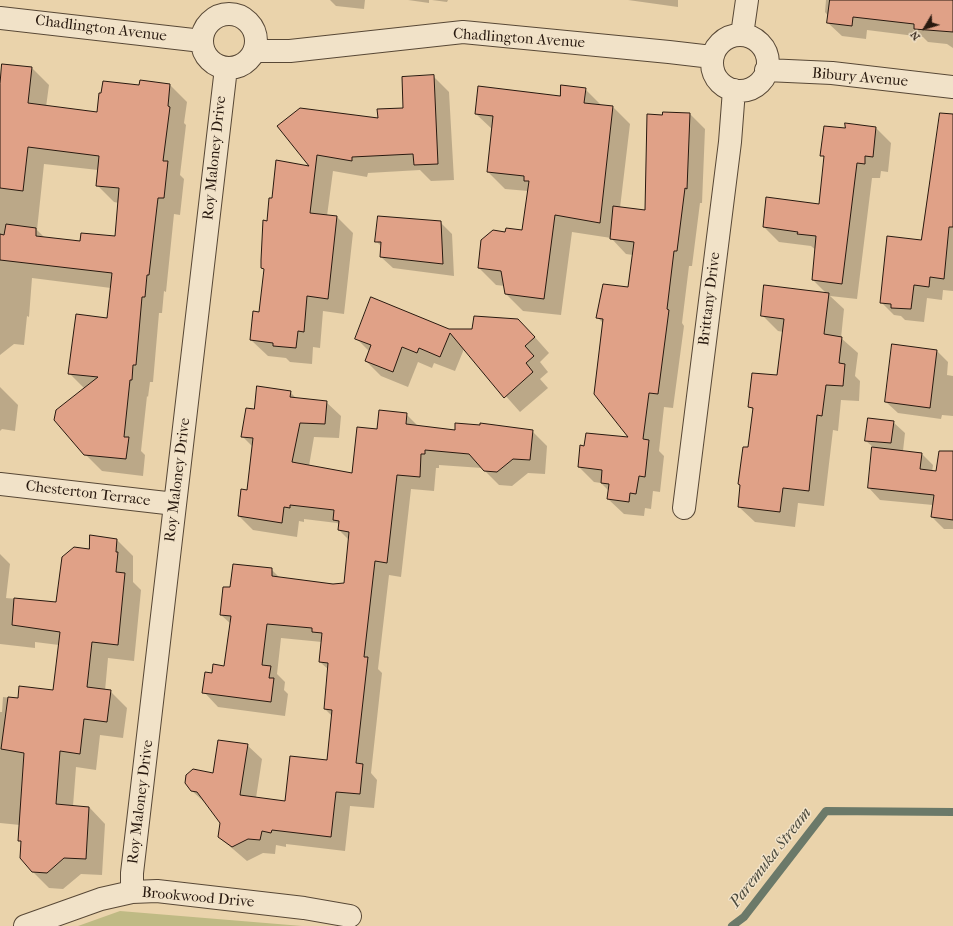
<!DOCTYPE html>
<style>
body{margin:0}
#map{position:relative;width:953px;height:926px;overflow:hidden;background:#ead3ab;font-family:"IM FELL French Canon",serif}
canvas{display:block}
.north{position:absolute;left:905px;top:8px;width:40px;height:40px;-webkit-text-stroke:3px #f1e2c8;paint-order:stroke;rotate:232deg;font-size:11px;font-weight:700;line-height:16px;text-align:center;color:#28190f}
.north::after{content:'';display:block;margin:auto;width:14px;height:18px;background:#28190f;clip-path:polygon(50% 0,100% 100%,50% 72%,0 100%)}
</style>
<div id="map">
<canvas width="953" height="926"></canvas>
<div class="north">N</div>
</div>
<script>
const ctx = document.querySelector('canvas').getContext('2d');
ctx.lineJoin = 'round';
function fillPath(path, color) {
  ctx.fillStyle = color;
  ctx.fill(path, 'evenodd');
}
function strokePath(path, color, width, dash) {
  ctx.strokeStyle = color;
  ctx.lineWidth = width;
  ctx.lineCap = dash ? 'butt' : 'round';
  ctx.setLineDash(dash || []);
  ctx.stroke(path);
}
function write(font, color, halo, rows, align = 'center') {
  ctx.font = font + ' "IM FELL French Canon",serif';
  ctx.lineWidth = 3;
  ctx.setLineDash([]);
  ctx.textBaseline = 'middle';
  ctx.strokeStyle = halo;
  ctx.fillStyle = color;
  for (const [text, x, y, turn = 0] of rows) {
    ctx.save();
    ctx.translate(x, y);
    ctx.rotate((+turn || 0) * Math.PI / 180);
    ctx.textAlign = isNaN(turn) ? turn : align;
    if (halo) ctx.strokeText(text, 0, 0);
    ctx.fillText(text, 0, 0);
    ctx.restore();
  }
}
fillPath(new Path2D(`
 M 120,911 L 302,926 L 78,926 Z`), '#bfba84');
fillPath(new Path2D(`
 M 330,0 L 365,0 L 364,9 L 336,6 Z
 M 408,0 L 429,0 L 429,3 Z
 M 432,0 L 448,0 L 447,2 Z
 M 628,0 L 678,0 L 678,7 Z
 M 826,0 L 953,0 L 953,48 L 947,44 L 928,42 L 923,37 L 867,30 L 866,39 L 842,36 L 828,23 L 829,17 L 825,12 Z
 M 32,68 L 49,85 L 46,107 L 98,113 L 140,86 L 170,85 L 187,102 L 184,123 L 186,125 L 180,175 L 184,179 L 180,215 L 174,214 L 166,292 L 164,291 L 162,313 L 159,313 L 153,382 L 150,382 L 148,397 L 147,396 L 141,451 L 145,455 L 143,476 L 102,471 L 85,454 L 85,389 L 70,374 L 108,320 L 111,288 L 32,278 L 29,317 L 27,316 L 24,345 L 14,344 L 0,355 L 0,92 ZM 44,164 L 98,170 L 97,185 L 114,202 L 119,203 L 116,237 L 81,242 L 45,238 L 37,230 Z
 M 433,76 L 449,92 L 454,180 L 431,181 L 420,170 L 368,173 L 367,177 L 333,171 L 327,216 L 337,217 L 353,233 L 344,314 L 323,311 L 320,348 L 313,347 L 312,364 L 290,362 L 286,358 L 268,356 L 251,340 L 260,313 L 265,270 L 262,268 L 267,222 L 273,200 L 311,168 L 279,126 L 379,120 L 404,109 Z
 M 585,89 L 602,106 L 613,107 L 630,124 L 620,208 L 646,211 L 663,116 L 690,114 L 705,129 L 702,203 L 700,203 L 692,266 L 689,266 L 682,323 L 684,326 L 673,408 L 664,407 L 659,451 L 664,456 L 660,492 L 653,491 L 651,509 L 645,508 L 644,516 L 624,514 L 608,499 L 609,491 L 601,483 L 594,482 L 579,467 L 630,439 L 604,324 L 597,317 L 600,298 L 629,288 L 633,255 L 626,254 L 611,238 L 572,232 L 561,315 L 523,311 L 506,294 L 505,286 L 496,285 L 479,268 L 506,233 L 523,231 L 528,191 L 505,189 L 488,172 L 493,130 L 476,114 L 561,97 Z
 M 876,128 L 891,143 L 888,172 L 881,171 L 880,178 L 872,178 L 857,299 L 830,296 L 844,309 L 841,338 L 858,353 L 855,376 L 860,381 L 859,401 L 841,400 L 838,431 L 833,430 L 824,506 L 798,503 L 795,527 L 755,522 L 739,507 L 741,486 L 739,484 L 749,448 L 754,411 L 750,407 L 778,377 L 783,332 L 778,331 L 762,315 L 826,293 L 813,280 L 816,250 L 811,246 L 779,242 L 764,227 L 819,205 L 825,158 L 822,155 L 846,130 Z
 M 953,133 L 953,291 L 943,290 L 942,300 L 927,298 L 924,322 L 905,320 L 901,316 L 894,315 L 881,302 L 921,241 Z
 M 440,222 L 452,234 L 454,276 L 393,268 L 381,257 L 382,247 L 376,241 Z
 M 449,330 L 533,335 L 549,353 L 540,362 L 548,372 L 540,379 L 548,388 L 520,412 L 464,349 L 455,371 L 434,363 L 432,368 L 418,362 L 408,387 L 381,376 L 366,361 L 370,352 L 356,338 Z
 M 937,351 L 948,362 L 947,375 L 953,376 L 953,416 L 942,415 L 941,419 L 898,413 L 886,402 Z
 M 0,387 L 18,405 L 15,431 L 2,429 L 0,431 Z
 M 290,392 L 297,399 L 326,402 L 341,416 L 339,438 L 314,437 L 309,466 L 353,474 L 378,430 L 406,414 L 418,426 L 456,431 L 532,431 L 547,446 L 545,474 L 528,473 L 512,486 L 499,485 L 482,468 L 439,465 L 439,468 L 436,468 L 434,491 L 411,489 L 401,577 L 389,575 L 378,669 L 382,673 L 371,773 L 377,780 L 374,808 L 350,806 L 345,851 L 286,844 L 286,847 L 276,845 L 275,854 L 263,853 L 247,861 L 219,837 L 221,822 L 209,806 L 192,791 L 247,745 L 262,759 L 256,798 L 286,803 L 328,761 L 332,716 L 325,709 L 329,670 L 320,662 L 322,642 L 281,638 L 277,674 L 285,682 L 284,690 L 288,694 L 285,716 L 218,707 L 204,692 L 213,674 L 225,667 L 231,624 L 221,615 L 231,589 L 271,569 L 280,578 L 333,585 L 344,584 L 349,540 L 339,530 L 340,525 L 337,523 L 304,519 L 304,522 L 299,521 L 297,537 L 253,530 L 239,516 L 247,491 L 253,447 L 242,436 L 254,410 Z
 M 893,422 L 905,433 L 903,451 L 921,453 L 933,465 L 932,472 L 953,474 L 953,529 L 944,529 L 932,517 L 933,505 L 880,500 L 869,488 L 873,447 L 866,441 Z
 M 117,540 L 133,556 L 133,582 L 141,590 L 134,661 L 108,658 L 105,691 L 110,691 L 127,708 L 123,738 L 100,735 L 96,770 L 76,767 L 73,806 L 89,807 L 105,824 L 102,875 L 81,874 L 63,889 L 49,888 L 32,871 L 22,843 L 19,840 L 20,825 L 0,823 L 0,712 L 2,712 L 3,697 L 19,699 L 54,691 L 59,645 L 35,642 L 35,648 L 0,644 L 0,554 L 10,564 L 6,598 L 57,603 L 90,550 Z`), '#0003');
strokePath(new Path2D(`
 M 732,926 L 744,917 L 826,811 L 953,812`), '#6b7969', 8);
const building = new Path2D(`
 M 830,0 L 953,0 L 953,32 L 914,29 L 914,24 L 853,17 L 852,26 L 827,23 Z
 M 2,64 L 32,67 L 28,103 L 97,112 L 99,93 L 101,93 L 103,81 L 139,85 L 140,80 L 170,84 L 168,106 L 170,107 L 163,161 L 168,161 L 164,198 L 158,198 L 149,275 L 147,275 L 145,297 L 142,297 L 136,365 L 133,365 L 132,380 L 130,380 L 124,437 L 129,437 L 126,459 L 84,455 L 54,420 L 56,410 L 98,377 L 68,374 L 76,314 L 107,318 L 112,273 L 0,260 L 0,234 L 4,235 L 6,224 L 36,228 L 36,236 L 80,241 L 81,233 L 115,236 L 119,188 L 96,186 L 99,156 L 28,147 L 23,191 L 0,188 L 0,84 Z
 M 434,75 L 438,164 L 414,165 L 413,154 L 352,157 L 352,161 L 317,155 L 310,213 L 337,216 L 328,299 L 307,296 L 304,332 L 298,331 L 296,348 L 273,346 L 273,343 L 250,340 L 253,311 L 259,312 L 264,269 L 261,268 L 261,260 L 263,220 L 267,221 L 269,198 L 272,198 L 276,160 L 309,166 L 277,126 L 300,108 L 378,118 L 377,109 L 403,108 L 402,77 Z
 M 561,85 L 586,88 L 584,103 L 613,106 L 600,223 L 555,215 L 544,299 L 505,294 L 501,271 L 478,268 L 481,240 L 493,230 L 505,232 L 506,228 L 522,230 L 529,181 L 524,181 L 524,176 L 487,172 L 493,116 L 475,114 L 478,86 L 560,96 Z
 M 663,112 L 690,113 L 687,189 L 685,188 L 677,251 L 674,251 L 667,309 L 669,310 L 658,394 L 649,393 L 643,439 L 649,440 L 645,477 L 639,476 L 636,494 L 630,493 L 629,502 L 607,499 L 609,484 L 601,483 L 602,470 L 578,467 L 580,445 L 584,446 L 586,433 L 628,437 L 594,394 L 603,319 L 596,318 L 603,284 L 628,287 L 634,242 L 610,239 L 613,206 L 645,210 L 647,114 L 662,115 Z
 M 940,113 L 953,114 L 953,227 L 949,227 L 944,279 L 930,277 L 929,287 L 914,285 L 911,309 L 891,308 L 891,304 L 880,303 L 887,236 L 921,240 Z
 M 845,123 L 876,127 L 873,157 L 865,156 L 865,164 L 857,163 L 842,284 L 812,280 L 816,236 L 797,234 L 798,232 L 763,227 L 766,197 L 819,204 L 824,156 L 820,156 L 824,126 L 845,128 Z
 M 378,216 L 441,221 L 443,264 L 380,257 L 381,242 L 375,242 Z
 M 764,285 L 829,293 L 824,334 L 842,337 L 839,363 L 845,364 L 843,386 L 826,385 L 822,416 L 817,415 L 809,491 L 783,488 L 780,512 L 738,507 L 740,485 L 738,484 L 743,447 L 748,447 L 753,408 L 748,407 L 752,373 L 777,375 L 784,319 L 761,316 Z
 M 371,297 L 449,329 L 472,329 L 474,316 L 518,319 L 535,337 L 525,346 L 534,356 L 526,363 L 533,372 L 504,398 L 450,333 L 440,357 L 419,348 L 417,353 L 402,347 L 393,372 L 365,361 L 371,345 L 355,339 Z
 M 892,344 L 937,350 L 930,408 L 885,402 Z
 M 257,386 L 291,391 L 290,397 L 327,401 L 325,424 L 300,423 L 292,462 L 352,473 L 357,427 L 377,429 L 379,410 L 407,413 L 406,424 L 455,430 L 455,423 L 480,425 L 480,423 L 533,430 L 530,460 L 513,459 L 497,472 L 484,471 L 469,454 L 425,450 L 425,454 L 421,454 L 420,477 L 397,475 L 387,563 L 375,561 L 364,657 L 368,657 L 356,763 L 363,764 L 360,794 L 336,792 L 331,837 L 272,830 L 271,833 L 262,831 L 260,840 L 248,839 L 232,847 L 218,837 L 220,823 L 197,792 L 191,791 L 185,783 L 186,775 L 193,769 L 213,773 L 218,740 L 248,744 L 240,795 L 285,801 L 290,756 L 327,760 L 332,710 L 324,709 L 328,663 L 319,662 L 322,633 L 312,632 L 312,628 L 267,624 L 262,665 L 271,666 L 269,678 L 274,678 L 271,702 L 202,693 L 205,672 L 212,673 L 213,664 L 224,666 L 231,616 L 220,615 L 223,587 L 230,587 L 233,564 L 272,568 L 272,576 L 333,584 L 344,583 L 349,532 L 338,530 L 339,521 L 333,520 L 334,510 L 290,505 L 290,508 L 284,507 L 282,523 L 238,516 L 241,489 L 247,490 L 253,438 L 241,437 L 246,408 L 254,409 Z
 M 868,418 L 894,421 L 891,443 L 865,441 Z
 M 872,447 L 922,453 L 920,469 L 936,471 L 939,451 L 953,451 L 953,520 L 931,517 L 934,495 L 868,488 Z
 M 90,535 L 117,539 L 116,552 L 118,552 L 116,572 L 125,573 L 118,645 L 92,642 L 87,687 L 111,690 L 107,722 L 84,719 L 80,754 L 60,751 L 56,804 L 89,807 L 86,859 L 64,858 L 47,873 L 32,872 L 20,858 L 21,841 L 18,841 L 24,753 L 1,749 L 8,697 L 18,698 L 19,686 L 53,690 L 60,632 L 12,625 L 14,598 L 56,602 L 62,557 L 74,547 L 89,549 Z`);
fillPath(building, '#e0a187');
strokePath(building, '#28190f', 1);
const minor = new Path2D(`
 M202 41a27 27 0 1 1 54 0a27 27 0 1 1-54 0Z
 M 0,18 L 202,41
 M 742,35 L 747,0
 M712 63a28 28 0 1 1 56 0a28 28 0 1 1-56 0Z
 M 255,51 L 290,51 L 463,32 L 669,52 L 712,57
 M 766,70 L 832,73 L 953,87
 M 0,484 L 175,504
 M 684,508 L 730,142 L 734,90
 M 132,892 L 132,873 L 226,68
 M 25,926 L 101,899 L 132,892 L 157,891 L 304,908 L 350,916`);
strokePath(minor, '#584836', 24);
strokePath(minor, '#f1e2c8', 22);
write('15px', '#28190f', '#f1e2c8', [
 ["Chadlington Avenue",101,29,7],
 ["Chadlington Avenue",519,39,4],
 ["Bibury Avenue",860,78,5],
 ["Roy Maloney Drive",215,158,-84],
 ["Brittany Drive",710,299,-83],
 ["Roy Maloney Drive",178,480,-83],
 ["Chesterton Terrace",88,494,7],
 ["Roy Maloney Drive",141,802,-83],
 ["Brookwood Drive",198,898,5]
]);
write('italic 16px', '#4a493c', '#f1e2c8', [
 ["Paremuka Stream",771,858,-52]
]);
</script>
